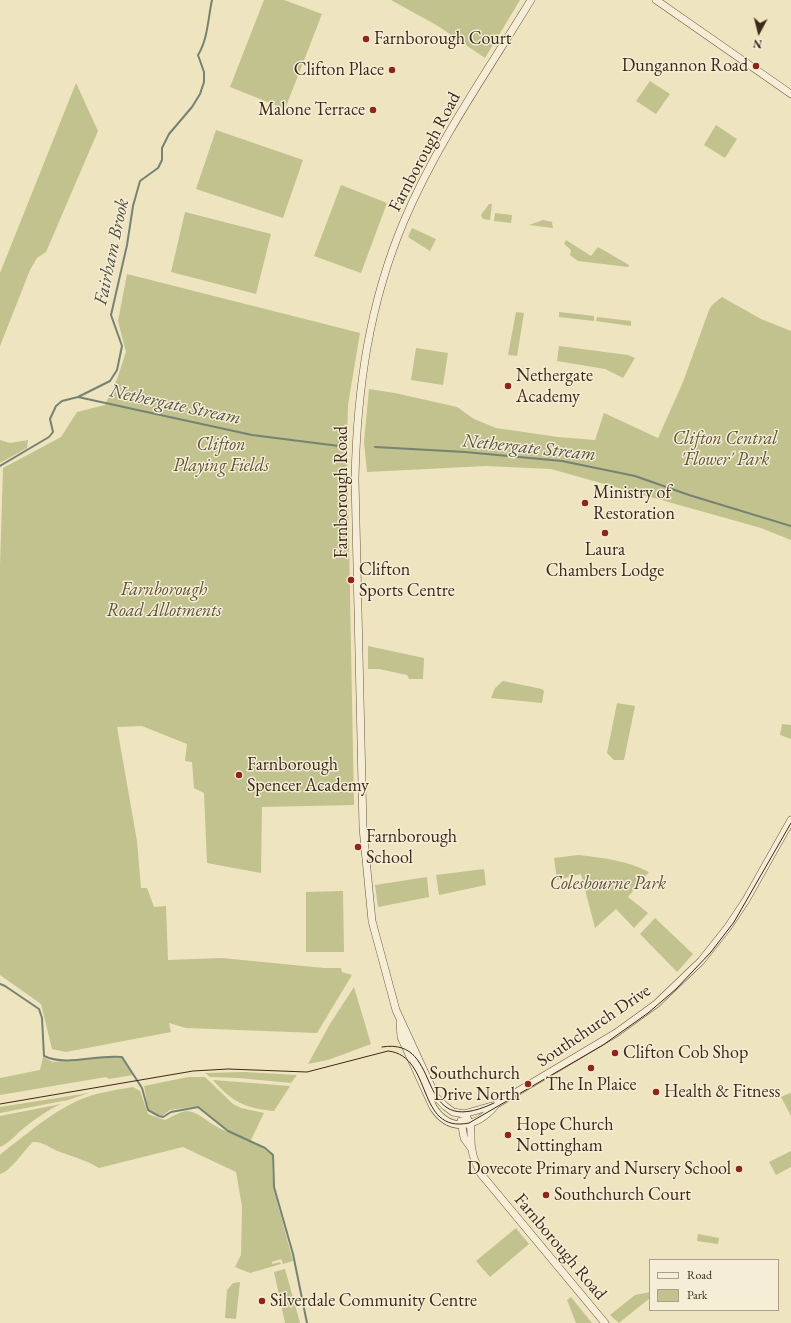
<!DOCTYPE html>
<style>
body{margin:0}
#map{position:relative;width:791px;height:1323px;overflow:hidden;background:#efe4c0;font-family:"EB Garamond",serif}
canvas{display:block}
.legend{position:absolute;left:649px;top:1259px;width:130px;height:52px;box-sizing:border-box;background:#f5edd6;border:1px solid #ab9f8a;margin:0;padding:5px 7px;list-style:none;font-size:12px;color:#3c2918}
.legend li{display:flex;align-items:center;gap:8px;height:20px}
.legend b{width:20px;border:1px solid #ab9f8a}
.north{position:absolute;left:739px;top:12px;width:40px;height:40px;-webkit-text-stroke:3px #f5edd6;paint-order:stroke;rotate:187deg;font-size:11px;font-weight:700;line-height:16px;text-align:center;color:#3c2918}
.north::after{content:'';display:block;margin:auto;width:14px;height:18px;background:#3c2918;clip-path:polygon(50% 0,100% 100%,50% 72%,0 100%)}
</style>
<div id="map">
<canvas width="791" height="1323"></canvas>
<ul class="legend">
<li><b style="height:5px;background:#f5edd6"></b>Road</li>
<li><b style="height:11px;background:#c1c28d"></b>Park</li>
</ul>
<div class="north">N</div>
</div>
<script>
const ctx = document.querySelector('canvas').getContext('2d');
ctx.lineJoin = 'round';
function fillPath(path, color) {
  ctx.fillStyle = color;
  ctx.fill(path, 'evenodd');
}
function strokePath(path, color, width, dash) {
  ctx.strokeStyle = color;
  ctx.lineWidth = width;
  ctx.lineCap = dash ? 'butt' : 'round';
  ctx.setLineDash(dash || []);
  ctx.stroke(path);
}
function write(font, color, halo, rows, align = 'center') {
  ctx.font = font + ' "EB Garamond",serif';
  ctx.lineWidth = 3;
  ctx.setLineDash([]);
  ctx.textBaseline = 'middle';
  ctx.strokeStyle = halo;
  ctx.fillStyle = color;
  for (const [text, x, y, turn = 0] of rows) {
    ctx.save();
    ctx.translate(x, y);
    ctx.rotate((+turn || 0) * Math.PI / 180);
    ctx.textAlign = isNaN(turn) ? turn : align;
    if (halo) ctx.strokeText(text, 0, 0);
    ctx.fillText(text, 0, 0);
    ctx.restore();
  }
}
fillPath(new Path2D(`
 M 264,0 L 284,0 L 322,14 L 285,109 L 230,87 Z
 M 391,0 L 520,0 L 485,58 L 438,26 Z
 M 650,81 L 670,94 L 656,114 L 636,101 Z
 M 76,83 L 98,131 L 46,252 L 37,258 L 30,270 L 0,346 L 0,273 Z
 M 716,125 L 737,139 L 725,158 L 704,145 Z
 M 216,130 L 303,160 L 283,218 L 196,189 Z
 M 341,185 L 387,203 L 361,273 L 314,256 Z
 M 489,204 L 492,204 L 490,220 L 483,219 L 481,215 Z
 M 185,212 L 271,234 L 256,294 L 171,272 Z
 M 495,213 L 512,215 L 511,223 L 494,221 Z
 M 543,220 L 552,222 L 553,228 L 529,225 Z
 M 412,228 L 436,239 L 430,251 L 408,237 Z
 M 566,240 L 591,256 L 598,247 L 629,265 L 628,267 L 578,261 L 570,255 L 571,250 L 564,244 Z
 M 127,274 L 360,333 L 348,405 L 347,437 L 354,805 L 262,807 L 261,873 L 207,863 L 204,793 L 194,788 L 192,762 L 185,761 L 187,744 L 142,726 L 117,727 L 137,841 L 141,888 L 147,888 L 154,907 L 166,906 L 168,960 L 222,958 L 324,968 L 341,968 L 342,972 L 352,975 L 317,1033 L 186,1028 L 169,1023 L 171,1032 L 66,1052 L 52,1049 L 41,1004 L 0,975 L 0,566 L 3,468 L 61,437 L 77,412 L 105,405 L 117,379 L 126,352 L 118,321 Z
 M 722,297 L 761,319 L 791,331 L 791,540 L 761,528 L 551,469 L 486,466 L 367,472 L 364,442 L 369,389 L 395,393 L 457,407 L 474,419 L 496,428 L 558,437 L 595,440 L 604,413 L 658,438 L 683,382 L 709,310 L 712,305 Z
 M 516,312 L 524,313 L 517,356 L 508,355 Z
 M 559,312 L 594,316 L 594,321 L 559,317 Z
 M 597,317 L 631,321 L 631,326 L 596,321 Z
 M 559,346 L 628,355 L 635,358 L 623,378 L 605,369 L 557,361 Z
 M 416,348 L 448,353 L 443,385 L 411,380 Z
 M 0,440 L 10,443 L 28,440 L 27,448 L 0,463 Z
 M 368,646 L 424,658 L 423,679 L 409,679 L 407,675 L 379,669 L 368,669 Z
 M 503,681 L 542,689 L 544,691 L 542,703 L 491,698 L 495,688 Z
 M 617,703 L 635,706 L 624,760 L 614,760 L 607,753 Z
 M 782,724 L 791,725 L 791,739 L 780,735 Z
 M 578,855 C 603,858 626,860 649,872 L 628,897 L 648,913 L 634,928 L 616,909 L 595,928 L 581,874 L 557,880 L 554,858 Z
 M 484,869 L 486,885 L 439,895 L 436,875 Z
 M 427,877 L 429,897 L 378,907 L 375,885 Z
 M 343,891 L 344,952 L 306,952 L 306,892 Z
 M 655,918 L 693,954 L 677,972 L 640,934 Z
 M 354,987 L 371,1044 L 328,1060 L 308,1064 L 330,1024 Z
 M 43,1057 L 53,1062 L 112,1057 L 122,1058 L 133,1075 L 109,1079 L 106,1077 L 0,1095 L 0,1078 L 40,1070 Z
 M 244,1072 L 297,1075 L 291,1083 L 239,1078 L 210,1077 L 205,1073 Z
 M 188,1077 L 205,1077 L 233,1104 L 241,1108 L 264,1113 L 250,1142 L 229,1131 L 198,1106 L 170,1110 L 162,1116 L 148,1109 L 144,1086 Z
 M 213,1080 L 290,1086 L 274,1111 C 245,1108 232,1102 213,1080 Z
 M 133,1087 L 140,1091 L 148,1114 L 165,1120 C 172,1117 180,1111 188,1111 C 196,1112 205,1119 212,1124 C 230,1135 256,1141 272,1155 L 273,1187 L 293,1261 L 283,1264 L 281,1259 L 272,1262 L 272,1264 L 280,1262 L 281,1264 L 250,1273 L 235,1267 L 241,1255 L 242,1206 L 236,1172 L 183,1147 L 99,1168 C 86,1160 74,1157 60,1152 C 51,1149 43,1141 33,1142 C 25,1149 10,1172 0,1174 L 0,1155 L 2,1153 C 27,1134 49,1114 77,1101 C 94,1093 115,1090 133,1087 Z
 M 89,1093 L 68,1100 L 0,1113 L 0,1107 Z
 M 790,1093 L 791,1094 L 791,1116 L 781,1097 Z
 M 61,1104 C 48,1110 36,1118 25,1127 C 17,1133 10,1143 0,1147 L 0,1116 Z
 M 791,1151 L 791,1167 L 776,1175 L 769,1162 Z
 M 516,1228 L 529,1244 L 490,1277 L 476,1261 Z
 M 698,1234 L 719,1238 L 718,1244 L 697,1241 Z
 M 285,1269 L 300,1323 L 285,1323 L 274,1272 Z
 M 240,1282 L 236,1319 L 225,1318 L 227,1290 L 233,1283 Z
 M 650,1292 L 650,1298 L 619,1323 L 610,1315 L 635,1295 Z
 M 571,1297 L 592,1323 L 576,1323 L 567,1300 Z`), '#c1c28d');
strokePath(new Path2D(`
 M 78,397 L 252,435 L 339,446
 M 375,447 L 465,452 L 562,461 L 635,476 L 689,495 L 791,526
 M 0,466 L 49,437 L 53,432 L 50,419 L 56,406 L 62,401 L 78,397 L 110,381 L 117,370 L 122,346 L 111,315 L 127,245 L 133,206 L 140,181 L 158,168 L 162,160 L 162,148 L 169,134 L 192,107 L 200,94 L 204,82 L 204,72 L 198,55 C 208,39 208,18 212,0
 M 0,984 L 5,986 L 39,1009 L 42,1018 L 44,1056 C 68,1067 96,1054 122,1057 L 142,1088 L 148,1110 L 159,1116 L 163,1117 L 171,1112 L 198,1107 L 228,1131 L 265,1148 L 273,1155 L 274,1187 L 293,1254 L 307,1323`), '#748373', 2);
const minor = new Path2D(`
 M 531,0 C 487,72 437,143 404,221 C 369,304 357,389 355,479 L 363,828 L 372,921 L 396,1010 L 436,1097 L 445,1106 L 453,1112 L 464,1114 L 495,1105 L 616,1033 L 656,1004 L 701,961 L 728,927 L 746,900 L 791,820
 M 656,0 L 791,94
 M 400,1022 L 401,1037 L 433,1107 C 450,1134 477,1127 495,1106
 M 464,1114 C 475,1126 469,1137 472,1150 C 473,1158 477,1166 481,1174 L 605,1323
 M 461,1121 L 464,1138 L 471,1148`);
strokePath(minor, '#695842', 8);
strokePath(minor, '#f5edd6', 7);
strokePath(new Path2D(`
 M 382,1047 C 447,1036 410,1143 494,1103
 M 0,1104 L 193,1071 L 228,1069 L 307,1072 L 388,1051 C 434,1056 415,1134 469,1123 L 603,1045 L 648,1013 L 676,989 L 711,952 L 734,922 L 791,823`), '#3c2918', 1);
for (const [x, y, r, color] of [
 [366,39,4,"#8f2418"],
 [756,66,4,"#8f2418"],
 [392,70,4,"#8f2418"],
 [373,110,4,"#8f2418"],
 [508,386,4,"#8f2418"],
 [585,503,4,"#8f2418"],
 [605,533,4,"#8f2418"],
 [351,580,4,"#8f2418"],
 [239,775,4,"#8f2418"],
 [358,847,4,"#8f2418"],
 [615,1053,4,"#8f2418"],
 [591,1068,4,"#8f2418"],
 [528,1084,4,"#8f2418"],
 [656,1092,4,"#8f2418"],
 [508,1135,4,"#8f2418"],
 [739,1169,4,"#8f2418"],
 [546,1195,4,"#8f2418"],
 [262,1301,4,"#8f2418"]
]) {
  const dot = new Path2D();
  dot.arc(x, y, r, 0, 2 * Math.PI);
  ctx.fillStyle = color;
  ctx.fill(dot);
  strokePath(dot, '#f5edd6', 1.5);
}
write('18px', '#3c2918', '#f5edd6', [
 ["Farnborough Court",374,39],
 ["Dungannon Road",748,66,"right"],
 ["Clifton Place",384,70,"right"],
 ["Malone Terrace",365,110,"right"],
 ["Nethergate",516,376],
 ["Academy",516,397],
 ["Ministry of",593,493],
 ["Restoration",593,514],
 ["Laura",605,550,"center"],
 ["Chambers Lodge",605,571,"center"],
 ["Clifton",359,570],
 ["Sports Centre",359,591],
 ["Farnborough",247,765],
 ["Spencer Academy",247,786],
 ["Farnborough",366,837],
 ["School",366,858],
 ["Clifton Cob Shop",623,1053],
 ["Southchurch",520,1074,"right"],
 ["Drive North",520,1095,"right"],
 ["The In Plaice",591,1085,"center"],
 ["Health & Fitness",664,1092],
 ["Hope Church",516,1125],
 ["Nottingham",516,1146],
 ["Dovecote Primary and Nursery School",731,1169,"right"],
 ["Southchurch Court",554,1195],
 ["Silverdale Community Centre",270,1301]
], 'left');
write('18px', '#3c2918', '#f5edd6', [
 ["Farnborough Road",425,152,-62],
 ["Farnborough Road",342,492,-90],
 ["Southchurch Drive",594,1026,-34],
 ["Farnborough Road",560,1247,50]
]);
write('italic 18px', '#5d4f35', '#f5edd6', [
 ["Clifton Central",725,439],
 ["'Flower' Park",725,460],
 ["Clifton",221,445],
 ["Playing Fields",221,466],
 ["Farnborough",164,590],
 ["Road Allotments",164,611],
 ["Colesbourne Park",608,884]
]);
write('italic 19px', '#544e3e', '#f5edd6', [
 ["Fairham Brook",112,252,-78],
 ["Nethergate Stream",175,405,12],
 ["Nethergate Stream",529,448,6]
]);
</script>
